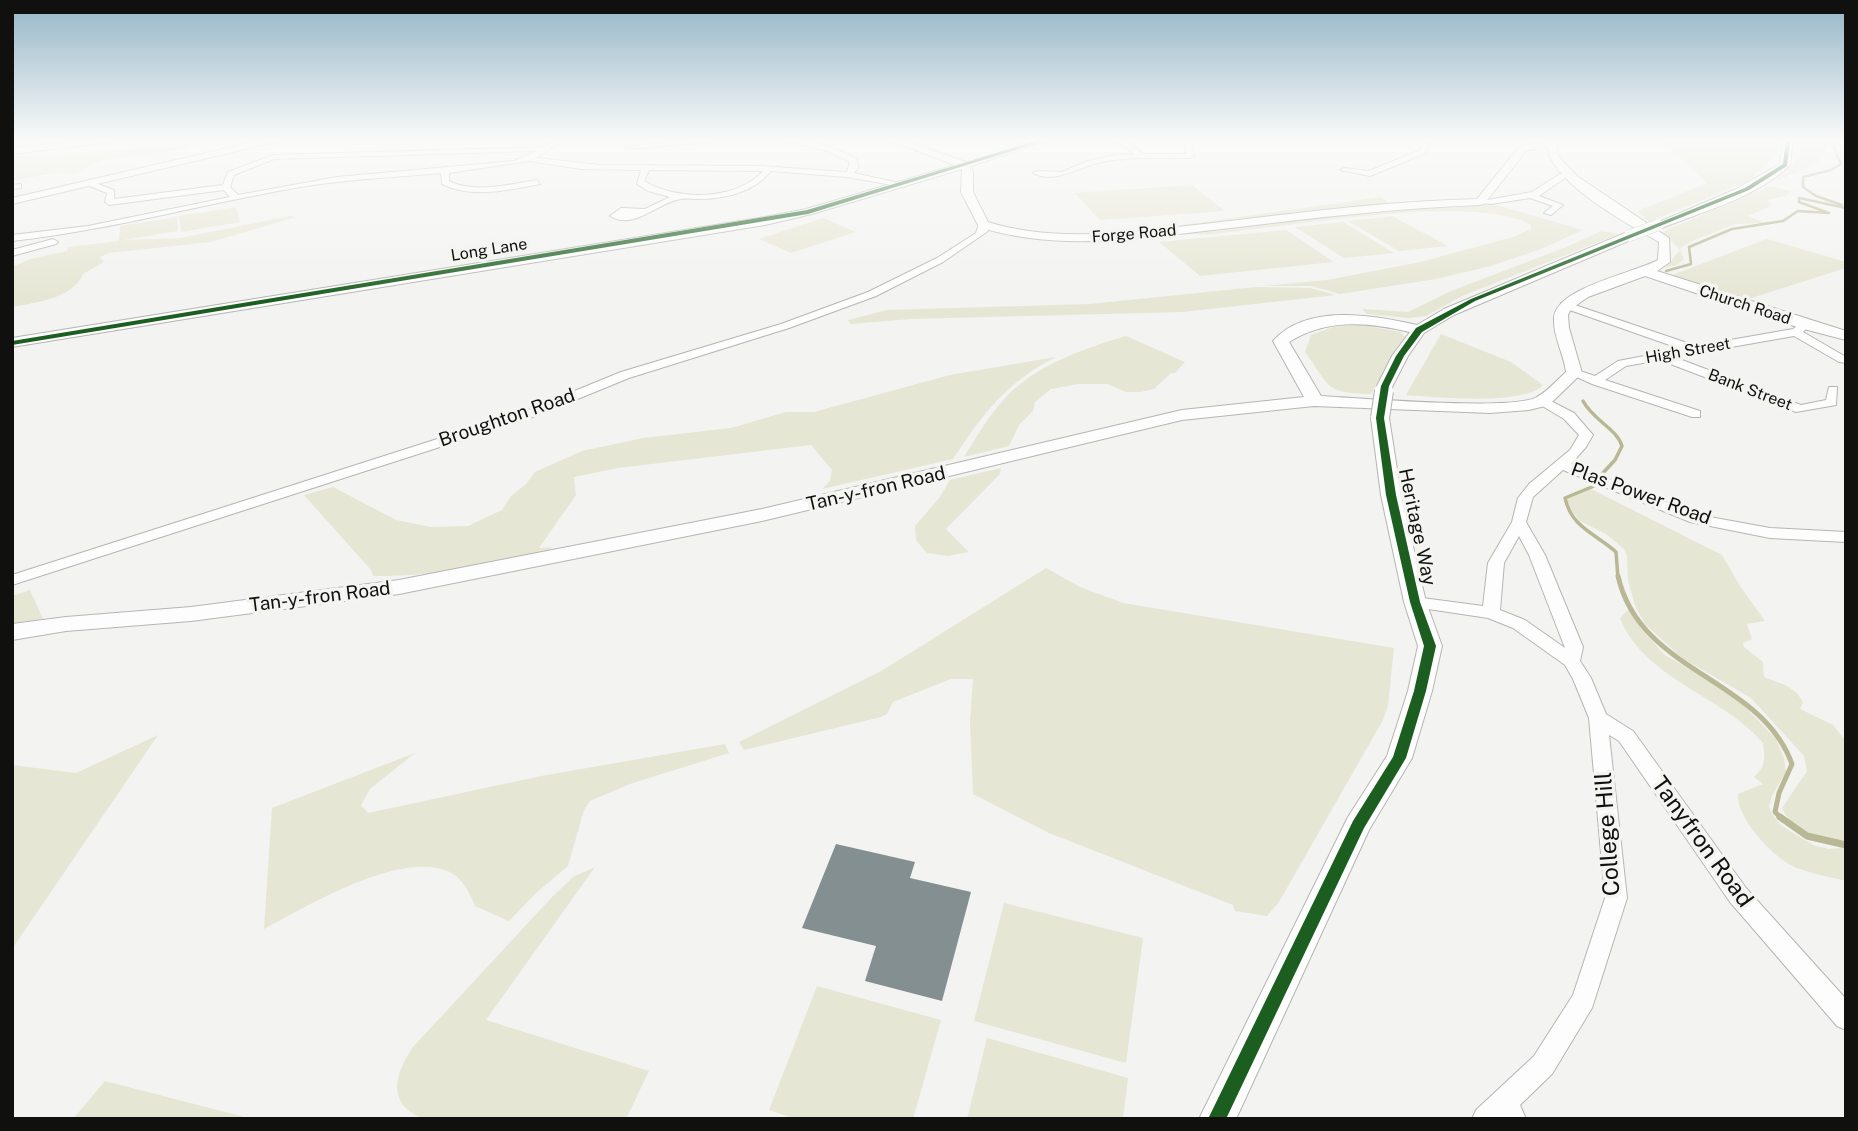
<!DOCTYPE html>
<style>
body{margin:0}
#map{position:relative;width:1858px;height:1131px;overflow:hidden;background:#f3f3f1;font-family:"Public Sans",sans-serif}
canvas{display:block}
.frame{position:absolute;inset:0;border:14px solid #10100e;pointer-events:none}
</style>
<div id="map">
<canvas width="1858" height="1131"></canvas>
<div class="frame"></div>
</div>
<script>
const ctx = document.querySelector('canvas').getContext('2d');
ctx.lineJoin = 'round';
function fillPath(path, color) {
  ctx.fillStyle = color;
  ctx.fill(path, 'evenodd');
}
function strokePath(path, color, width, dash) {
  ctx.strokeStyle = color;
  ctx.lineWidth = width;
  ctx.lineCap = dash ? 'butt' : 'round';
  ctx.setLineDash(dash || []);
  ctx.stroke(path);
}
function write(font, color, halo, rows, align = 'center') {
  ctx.font = font + ' "Public Sans",sans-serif';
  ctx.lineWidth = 7;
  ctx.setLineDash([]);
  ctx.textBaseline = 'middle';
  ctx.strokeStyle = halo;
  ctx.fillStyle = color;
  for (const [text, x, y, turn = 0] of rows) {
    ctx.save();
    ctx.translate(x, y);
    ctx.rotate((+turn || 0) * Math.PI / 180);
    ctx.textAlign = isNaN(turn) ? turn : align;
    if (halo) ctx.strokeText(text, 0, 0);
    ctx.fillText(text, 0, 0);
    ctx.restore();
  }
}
fillPath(new Path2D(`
 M 1661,140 L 1776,140 L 1779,152 L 1749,181 L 1649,222 L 1638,211 L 1707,183 Z
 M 1797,140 L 1826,140 C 1828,170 1793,170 1775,182 L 1801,155 Z
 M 191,144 L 188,148 L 100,161 L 76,174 L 55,173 L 12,181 L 12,158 L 27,154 L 24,157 Z
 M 1192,185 L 1225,211 L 1100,220 L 1074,193 Z
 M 1770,186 L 1791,191 L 1786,196 L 1767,200 L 1773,205 L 1748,216 L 1765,223 L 1735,224 L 1690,242 L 1680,249 L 1684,259 L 1677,265 L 1665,268 L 1680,250 L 1662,232 Z
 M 1381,197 L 1389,203 L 1176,226 Z
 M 1493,204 L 1583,230 L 1541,249 L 1491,266 L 1436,279 L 1340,294 L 1311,286 L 1263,286 L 1327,280 L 1420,262 L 1513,237 L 1531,229 L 1531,225 C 1483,195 1315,222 1255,229 C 1234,231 1211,236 1191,234 L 1364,213 Z
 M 236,207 L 240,222 L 181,232 L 179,216 Z
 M 290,216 L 296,217 L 211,242 L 109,253 L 100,257 L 104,262 L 83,274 C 72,299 37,302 12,307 L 12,267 L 30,259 L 67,251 L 68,247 L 119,241 L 120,226 L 177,217 L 178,231 L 123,240 L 180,238 Z
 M 1394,216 L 1394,217 L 1448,246 L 1399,251 L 1348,221 Z
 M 823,218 L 856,232 L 791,253 L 759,239 Z
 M 1343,222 L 1394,253 L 1344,258 L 1295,227 Z
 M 1286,230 L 1334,262 L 1200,276 L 1159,242 Z
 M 1601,231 L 1619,234 L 1462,296 L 1426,316 L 1409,318 L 1367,314 L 1362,309 L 1408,312 L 1451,291 L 1569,246 Z
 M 1767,239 L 1846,262 L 1846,268 L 1742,301 L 1672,275 Z
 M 1256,287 L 1310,288 L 1336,295 L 1182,312 L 910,319 L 850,324 L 848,320 L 887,310 L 1090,304 Z
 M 1361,325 L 1401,332 L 1406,339 L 1371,394 C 1325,393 1331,388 1305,352 L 1311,335 L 1333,327 Z
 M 1441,334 L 1511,362 L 1543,385 C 1523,406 1436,397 1406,395 Z
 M 1126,336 L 1185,362 L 1175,373 L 1171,373 L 1154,389 L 1140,392 L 1126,392 L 1107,384 L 1078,384 L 1051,389 L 1035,402 L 1033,411 L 1019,425 L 1009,446 L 964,457 C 976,437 989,416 1005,398 C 1034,366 1085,348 1126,336 Z
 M 1056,357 C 1006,382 983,414 953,459 L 822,489 L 830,481 L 832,470 L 811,445 L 618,468 L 574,477 L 576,495 L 539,548 L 553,547 C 524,567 411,577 373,576 L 371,570 L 304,495 L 333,487 L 396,520 L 431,527 L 468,526 L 502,510 L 511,496 L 526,484 L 535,472 L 582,451 L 643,438 L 731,428 L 786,412 L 814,412 L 950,375 Z
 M 1001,468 L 1000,474 L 946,529 L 969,552 L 948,556 L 927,553 L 916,540 L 915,526 L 940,497 L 950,480 Z
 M 1591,489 L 1722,555 L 1740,586 L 1765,621 L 1747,624 L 1752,639 L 1743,643 L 1744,647 L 1763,662 L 1764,677 L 1785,685 L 1797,693 L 1803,702 L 1800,709 L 1833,725 L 1844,739 L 1846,841 C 1820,839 1794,835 1782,808 L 1807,771 L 1804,756 L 1751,698 L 1682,658 L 1645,624 L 1636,608 L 1628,581 L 1627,556 L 1624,549 L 1606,534 L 1580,521 L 1565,503 L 1569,496 Z
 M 1046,568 L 1080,587 L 1123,603 L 1394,648 L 1388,706 L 1383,720 L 1279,902 L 1267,916 L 1235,911 L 1233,905 L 1049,833 L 973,794 L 970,721 L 973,679 L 951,679 L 893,702 L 887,714 L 881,717 L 744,750 L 739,742 L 883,670 Z
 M 30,590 L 43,619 L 12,623 L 12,596 Z
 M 1630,608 L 1641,629 L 1665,655 L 1733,694 L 1776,739 L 1784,758 L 1786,772 L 1772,796 L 1769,807 L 1773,816 L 1782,826 L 1813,845 L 1828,849 L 1846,848 L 1846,881 C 1830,877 1813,874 1797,868 C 1775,860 1736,818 1738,794 L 1763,784 L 1754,777 C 1766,766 1765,758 1763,743 C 1722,695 1644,679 1620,618 Z
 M 158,735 L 12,949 L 12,765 L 76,773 Z
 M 725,744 L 729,753 L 630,784 L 590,801 L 584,810 L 568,866 L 536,893 L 509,921 L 475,906 C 470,893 463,879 450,872 C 401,849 307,906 264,929 L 272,808 L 415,753 L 370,789 L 361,805 L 368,813 L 541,776 Z
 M 595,867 L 486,1020 L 649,1071 L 626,1119 L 425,1119 C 386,1105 394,1075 413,1047 L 552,897 L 573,877 Z
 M 1004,903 L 1143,938 L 1126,1063 L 974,1021 Z
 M 817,986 L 941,1020 L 913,1119 L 796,1119 L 769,1110 Z
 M 987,1038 L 1128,1078 L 1123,1119 L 967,1119 Z
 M 105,1081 L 252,1119 L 73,1119 Z`), '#e6e6d4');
strokePath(new Path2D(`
 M 1831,140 L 1841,164 L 1831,170 L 1803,177 L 1803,187 L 1816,196 L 1842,205
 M 1666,271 L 1691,264 L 1689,247 L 1732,229 L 1783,221 L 1798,211 L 1829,213 L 1799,202 L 1799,198 L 1846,208`), '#b9b895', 2.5);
strokePath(new Path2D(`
 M 1583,401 C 1593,420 1617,429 1622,446 L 1615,460 L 1601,475
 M 1594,486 L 1565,498 C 1571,527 1596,534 1616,552 L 1618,578`), '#b9b895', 3.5);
strokePath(new Path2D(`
 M 1618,576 C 1640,674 1760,676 1792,764 L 1779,793 L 1775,812 L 1782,819`), '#b9b895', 5);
strokePath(new Path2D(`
 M 1780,817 L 1807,836 L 1846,845`), '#b9b895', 7);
fillPath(new Path2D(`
 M 836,844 L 915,862 L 910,878 L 971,892 L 942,1001 L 865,981 L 876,946 L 802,928 Z`), '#848f92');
const street = new Path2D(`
 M 556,140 L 565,140 L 536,158 L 600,165 L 760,166 L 847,172 L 850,162 L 827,151 L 781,140 C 808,140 833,145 857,159 L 858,168 L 854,173 L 908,185 L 904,187 L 847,177 L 771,171 C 753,193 724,199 697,199 C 692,199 686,198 681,199 C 658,202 634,231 610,216 L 621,208 L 645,209 L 670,197 L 648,191 L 637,184 L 641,170 L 581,169 L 529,161 L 449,173 L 449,181 C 475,194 510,184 537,180 L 540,184 C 509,190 471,199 442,184 L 441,173 C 398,177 355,179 313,185 C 212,201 114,230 12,241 L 12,235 L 88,226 L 230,197 L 224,190 L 109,205 L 105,202 L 107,193 L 87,185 L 90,181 L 114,190 L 114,199 L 223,185 L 228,172 L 273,155 L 544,147 ZM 537,151 L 514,161 L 337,177 L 238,195 L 230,187 L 234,175 L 274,159 ZM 649,170 L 763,171 C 736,201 677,201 644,181 Z
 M 696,140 L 734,140 L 629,149 L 625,147 Z
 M 1038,140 L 1049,140 L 968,167 L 961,165 Z
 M 1115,140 L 1123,140 L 1144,154 L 1186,154 L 1186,142 L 1192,140 L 1194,156 L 1190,158 C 1158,159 1122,155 1091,165 C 1072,171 1053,183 1033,173 L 1037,171 L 1062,172 L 1088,161 L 1116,155 L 1135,154 Z
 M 1416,140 L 1423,140 L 1428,145 L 1426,153 L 1370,176 L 1340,170 L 1344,168 L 1369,171 L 1420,150 L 1421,147 Z
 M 1560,174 L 1576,176 L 1565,178 L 1539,196 L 1563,205 L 1551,215 L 1544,213 L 1553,206 L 1530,198 L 1491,204 L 1476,202 L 1532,192 Z
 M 21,184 L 21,188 L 12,189 L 12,185 Z
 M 983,221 L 987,224 L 988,231 L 943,262 L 876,296 L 789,328 L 629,378 L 536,416 L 12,585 L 12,575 L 528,410 L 621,372 L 781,324 L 868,292 L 937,258 L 976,233 L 979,224 Z
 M 53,239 L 58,242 L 56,244 L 12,256 L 12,250 Z
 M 1561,303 L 1569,303 L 1696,346 L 1793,329 L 1801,323 L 1809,323 L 1810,325 L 1803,332 L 1846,357 L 1846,363 L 1839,362 L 1794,336 L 1674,357 L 1801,405 L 1826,400 L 1829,387 L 1837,387 L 1836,405 L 1796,412 L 1660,360 L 1626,366 L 1605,380 L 1700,411 L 1700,417 L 1692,417 L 1592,384 L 1568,373 L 1574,369 L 1595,376 L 1618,361 L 1681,349 L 1561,307 Z
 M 1543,397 L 1574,413 L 1593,435 L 1586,447 L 1571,464 L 1699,515 L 1770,528 L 1846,532 L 1846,542 L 1770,538 L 1690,522 L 1563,470 L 1533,497 L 1526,522 L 1545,555 L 1583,647 L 1580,661 L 1591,678 L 1606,714 L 1633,731 L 1746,888 L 1846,999 L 1846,1030 L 1837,1026 L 1730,902 L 1619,741 L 1609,735 L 1627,898 L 1592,1008 L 1552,1074 L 1520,1105 L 1526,1119 L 1472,1119 L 1476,1110 L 1534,1056 L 1573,995 L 1605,898 L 1589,718 L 1573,679 L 1565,665 L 1513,628 L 1488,618 L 1415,607 L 1407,602 L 1415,597 L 1483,606 L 1488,563 L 1512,522 L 1518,498 L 1529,484 L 1570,450 L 1579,435 L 1564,419 L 1539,404 L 1537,401 ZM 1519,536 L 1529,555 L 1565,648 L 1525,620 L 1500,610 L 1504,563 Z`);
const secondary = new Path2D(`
 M 92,140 L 129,140 L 12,154 L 12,148 Z
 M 262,140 L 284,140 L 12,204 L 12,198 Z
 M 888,140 L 903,140 L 969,163 L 973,172 L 973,192 L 988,222 C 1061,245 1146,230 1221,222 C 1306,212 1391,201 1477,199 L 1519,147 L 1555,140 L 1559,157 L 1577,176 L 1669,238 L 1670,262 L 1657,271 L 1846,331 L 1846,340 L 1800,328 L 1645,276 L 1588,297 L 1571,309 L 1568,315 L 1569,328 L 1582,373 L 1549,405 L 1529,410 L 1490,413 L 1314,406 L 1182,420 L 762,521 L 399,594 L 191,621 L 66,631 L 12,640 L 12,624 L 66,617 L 191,607 L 399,580 L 762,509 L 1182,410 L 1304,397 L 1273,341 C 1307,303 1374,315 1417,325 L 1444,309 L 1625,233 L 1633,233 L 1633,239 L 1454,315 L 1424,333 L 1408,356 L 1391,389 L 1379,389 L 1377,386 L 1392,356 L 1410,332 C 1368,322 1327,318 1289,342 L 1321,396 C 1357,398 1514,411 1537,397 C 1548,391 1557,380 1566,372 C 1564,354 1553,337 1554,319 C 1554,288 1634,273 1658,260 L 1659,242 C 1628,224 1553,184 1547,147 L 1526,151 L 1484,204 L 1480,205 C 1396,208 1314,218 1231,228 C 1148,237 1061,253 979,227 L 961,192 L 962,169 L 812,214 L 765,225 L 12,347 L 12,338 L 765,217 L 806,209 L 955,165 Z
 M 1783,140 L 1793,140 L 1790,165 C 1758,197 1704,211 1662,228 L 1652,225 L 1736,189 L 1780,164 Z
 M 1380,413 L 1389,418 L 1401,495 L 1426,602 L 1442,646 L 1432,691 L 1412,758 L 1369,830 L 1236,1119 L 1199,1119 L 1348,817 L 1387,756 L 1408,691 L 1418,646 L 1404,602 L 1381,495 L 1371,418 Z`);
strokePath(street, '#b5b5b3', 2);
strokePath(secondary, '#b5b5b3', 2);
fillPath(street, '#fdfdfd');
fillPath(secondary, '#fdfdfd');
const secondaryBridgeFar2 = new Path2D(`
 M 1629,236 L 1658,225`);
const secondaryBridgeFar1 = new Path2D(`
 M 1384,393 L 1385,386`);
const secondaryBridge = new Path2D(`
 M 1380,418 L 1384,391`);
strokePath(secondaryBridgeFar2, '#b5b5b3', 12, []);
strokePath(secondaryBridgeFar1, '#b5b5b3', 15, []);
strokePath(secondaryBridge, '#b5b5b3', 20, []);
strokePath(secondaryBridgeFar2, '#fdfdfd', 11);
strokePath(secondaryBridgeFar1, '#fdfdfd', 14);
strokePath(secondaryBridge, '#fdfdfd', 18);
fillPath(new Path2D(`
 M 1040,140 L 1048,140 L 808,214 L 12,345 L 12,341 L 807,210 Z
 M 1786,140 L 1790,140 L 1787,166 L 1749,190 L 1475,301 L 1422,332 L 1404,356 L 1389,386 L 1384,418 L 1396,495 L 1420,602 L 1436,646 L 1426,691 L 1406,758 L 1364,828 L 1226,1119 L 1208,1119 L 1353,821 L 1393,757 L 1414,691 L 1424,646 L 1410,602 L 1386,495 L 1376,418 L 1381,386 L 1396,356 L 1416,328 L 1471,299 L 1745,188 L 1783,164 Z`), '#1b5e20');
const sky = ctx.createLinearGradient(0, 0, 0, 299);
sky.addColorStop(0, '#95b6c7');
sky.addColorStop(0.47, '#fafaf9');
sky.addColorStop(1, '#fafaf900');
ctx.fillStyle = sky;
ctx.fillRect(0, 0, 1858, 299);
write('16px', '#10100e', '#f4f4f0', [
 ["Forge Road",1134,234,-5],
 ["Long Lane",489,250,-9],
 ["Church Road",1745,305,18],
 ["High Street",1688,351,-10],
 ["Bank Street",1750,390,21]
]);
write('19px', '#10100e', '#f4f4f0', [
 ["Broughton Road",507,418,-19],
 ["Tan-y-fron Road",876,489,-13],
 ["Plas Power Road",1641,494,20],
 ["Heritage Way",1417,527,78],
 ["Tan-y-fron Road",320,597,-7]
]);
write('23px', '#10100e', '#f4f4f0', [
 ["College Hill",1608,834,-94],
 ["Tanyfron Road",1702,842,54]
]);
</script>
